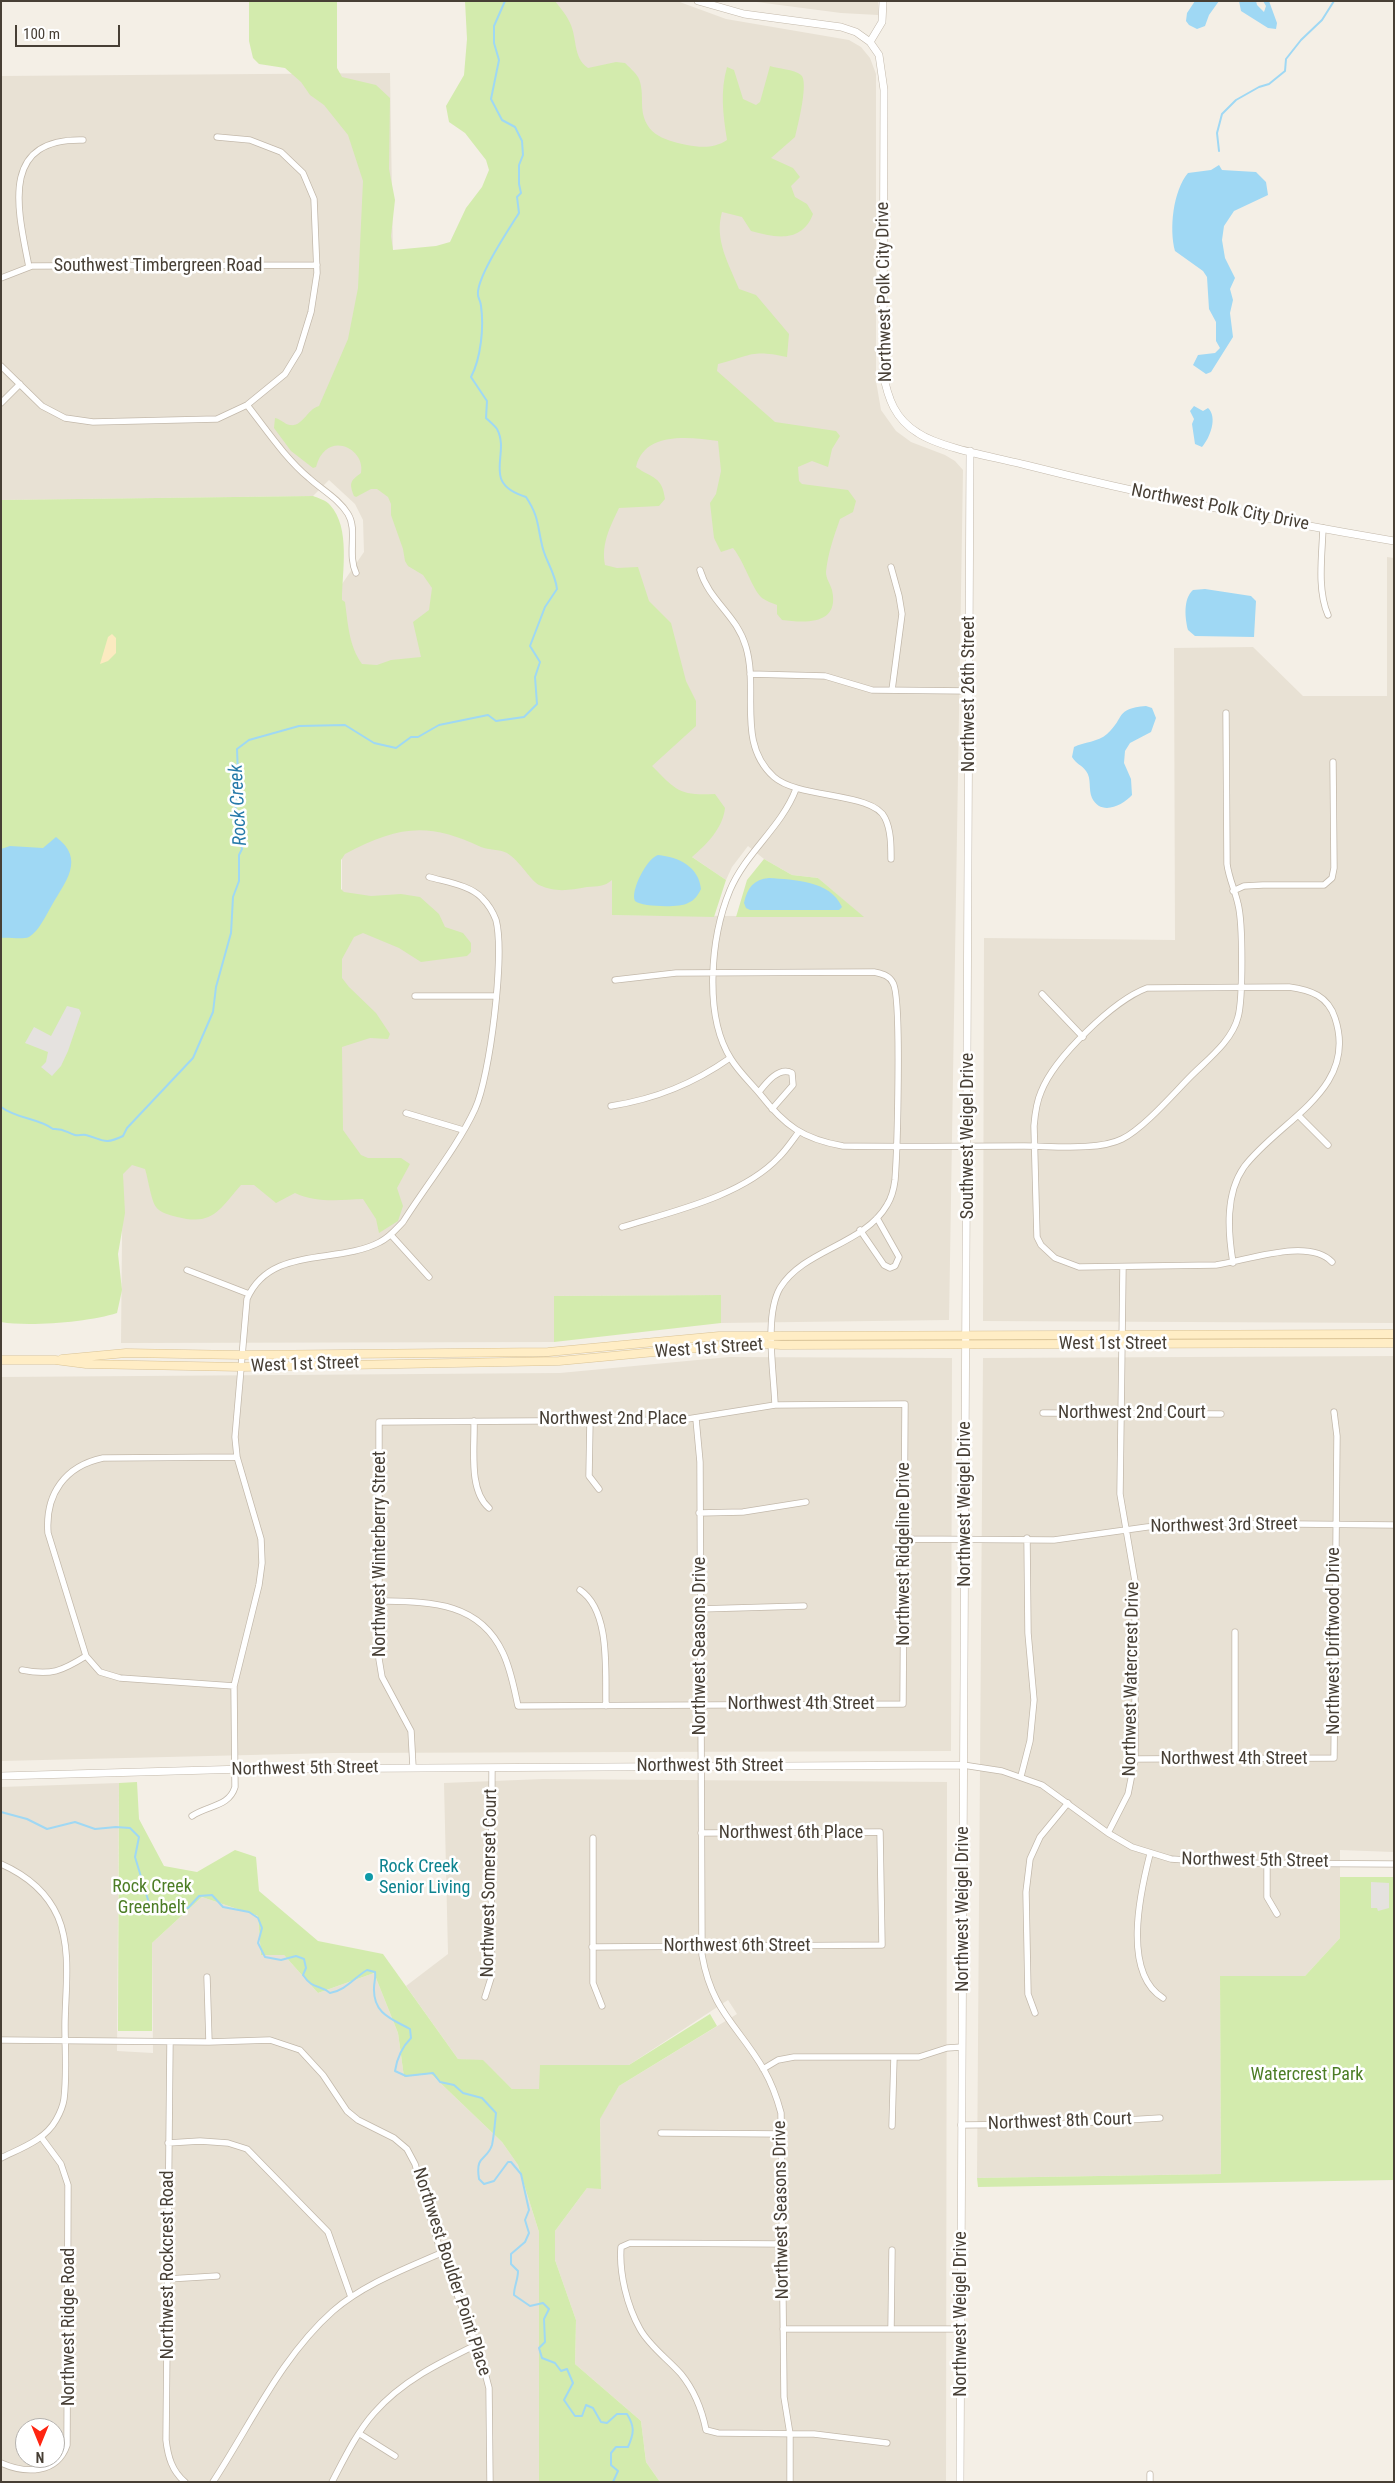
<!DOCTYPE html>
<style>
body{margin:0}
#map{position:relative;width:1395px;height:2483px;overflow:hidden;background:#f4efe6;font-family:"Roboto Condensed",sans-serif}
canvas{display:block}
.frame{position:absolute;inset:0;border:2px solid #473f35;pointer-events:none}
.north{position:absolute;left:15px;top:2418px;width:50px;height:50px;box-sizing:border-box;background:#fff;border:1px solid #b5b2ae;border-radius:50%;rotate:180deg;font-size:14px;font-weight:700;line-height:20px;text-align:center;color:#473f35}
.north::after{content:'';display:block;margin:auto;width:18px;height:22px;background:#ff2512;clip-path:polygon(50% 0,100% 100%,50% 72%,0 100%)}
.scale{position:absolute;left:15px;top:25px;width:105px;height:22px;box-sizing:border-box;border:2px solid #473f35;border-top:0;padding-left:6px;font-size:15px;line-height:18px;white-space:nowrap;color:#473f35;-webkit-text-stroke:4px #fff;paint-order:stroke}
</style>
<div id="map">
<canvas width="1395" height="2483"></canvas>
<div class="frame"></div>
<div class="north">N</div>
<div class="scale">100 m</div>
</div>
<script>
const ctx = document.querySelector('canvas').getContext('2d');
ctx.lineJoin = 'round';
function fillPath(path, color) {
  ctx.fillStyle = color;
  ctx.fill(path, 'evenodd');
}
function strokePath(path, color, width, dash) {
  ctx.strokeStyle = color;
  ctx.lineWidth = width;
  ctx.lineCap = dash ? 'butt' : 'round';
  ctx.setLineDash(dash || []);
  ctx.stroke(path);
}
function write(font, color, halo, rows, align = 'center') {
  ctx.font = font + ' "Roboto Condensed",sans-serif';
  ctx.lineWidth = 5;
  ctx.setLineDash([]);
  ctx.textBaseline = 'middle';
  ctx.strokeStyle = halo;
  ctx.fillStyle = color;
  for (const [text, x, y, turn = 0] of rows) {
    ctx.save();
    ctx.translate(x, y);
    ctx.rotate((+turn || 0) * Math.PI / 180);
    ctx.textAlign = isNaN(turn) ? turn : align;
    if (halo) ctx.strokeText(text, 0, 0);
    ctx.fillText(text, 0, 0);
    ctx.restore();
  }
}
fillPath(new Path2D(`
 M 555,1 L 677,1 L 726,19 L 849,40 L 861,47 L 870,58 L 876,74 L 876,381 L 881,410 L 896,431 L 911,442 L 945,455 L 955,461 L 963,470 L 949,1320 L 721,1323 L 720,1295 L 554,1296 L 554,1342 L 121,1343 L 123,1136 L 342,1137 L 342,584 L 364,552 L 363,520 L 355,504 L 329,480 L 313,496 L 1,500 L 1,76 L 390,73 L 397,504 ZM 664,838 L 726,880 L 732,867 L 748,846 L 764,859 L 792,875 L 818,878 L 863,917 L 612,915 Z
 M 749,1 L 878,1 L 878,15 L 841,13 Z
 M 1387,557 L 1394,558 L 1394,1323 L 983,1321 L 984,938 L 1175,940 L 1174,648 L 1253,647 L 1303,696 L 1387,696 Z
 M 1394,1356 L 1394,1852 L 1340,1850 L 1340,1938 L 1305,1976 L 1220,1976 L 1221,2174 L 977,2178 L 983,1358 Z
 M 729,1357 L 952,1358 L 951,1751 L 333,1753 L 1,1761 L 1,1377 L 560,1373 Z
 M 543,1779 L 947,1782 L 946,2482 L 660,2482 L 646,2462 L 641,2421 L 575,2364 L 576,2320 L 555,2260 L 555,2231 L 587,2188 L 601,2188 L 600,2118 L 619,2086 L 737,2014 L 728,2000 L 629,2065 L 540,2065 L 540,2089 L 512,2089 L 483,2061 L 458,2059 L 406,1986 L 448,1954 L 444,1783 Z
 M 119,1783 L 117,2051 L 153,2053 L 152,1943 L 202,1897 L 258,1916 L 261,1955 L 284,1955 L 318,1993 L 374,1973 L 398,2033 L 404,2077 L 431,2074 L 502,2142 L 518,2165 L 539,2232 L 539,2482 L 1,2482 L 1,1787 ZM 25,2428 L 55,2428 L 55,2458 L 25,2458 Z`), '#e8e1d4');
fillPath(new Path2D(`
 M 249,1 L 337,1 L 337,68 L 342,77 L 376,85 L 390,98 L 389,169 L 395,200 L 391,236 L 393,250 L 436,246 L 450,242 L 466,208 L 482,187 L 489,170 L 486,160 L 465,133 L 449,122 L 446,106 L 464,75 L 467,39 L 465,1 L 555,1 C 560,8 566,14 569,21 C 578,37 572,57 588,68 L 616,62 L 625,63 C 629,67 635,72 638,77 C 642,84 642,95 642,103 C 642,133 662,140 687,145 C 702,148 715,148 727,140 C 723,114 720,92 727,67 L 734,70 L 743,99 L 756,105 L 760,102 L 770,66 C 778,69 794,69 801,75 C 809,81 798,125 795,137 L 771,158 L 793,168 L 800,177 L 791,186 L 795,197 L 807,204 L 813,214 C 802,243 776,238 751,231 L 742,217 L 722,212 C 714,240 729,264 739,289 L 756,295 L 789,334 L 787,357 C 751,349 750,356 718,364 L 717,371 L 775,422 L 836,431 L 840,436 L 832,449 L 828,467 L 812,461 L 798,467 L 799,481 L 802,484 L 848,490 L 856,501 L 853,512 L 840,519 C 834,536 828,553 826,572 C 826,579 830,583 832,590 C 840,625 806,623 782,620 L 777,614 L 777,605 C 772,603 766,601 762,598 C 752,589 744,561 733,548 L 721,552 L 714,538 L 710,503 L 716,494 L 721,471 L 718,441 C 690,437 644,431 636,467 C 653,479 662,476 665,499 L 659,506 L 619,508 C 610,527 601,544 605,565 L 617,568 L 638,567 L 649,601 L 671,623 L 686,681 L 696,701 L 696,726 L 652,766 C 676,790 679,796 715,794 L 725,808 C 723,828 707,844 692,857 L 726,880 L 714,917 L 612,915 L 612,880 C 604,887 598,886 587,887 C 569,890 557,893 539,885 C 531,881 520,861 507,853 C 499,849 489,850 481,847 C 426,821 397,827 345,854 L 341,860 L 341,889 L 344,892 L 371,896 L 401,894 L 420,897 L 439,914 L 445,927 L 463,933 L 471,943 L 471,952 L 467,956 L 421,962 L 399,948 L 363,933 L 354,937 L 342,959 L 342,978 L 349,987 L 376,1013 L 390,1034 L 388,1039 L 370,1038 L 342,1047 L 343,1130 L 361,1155 L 368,1158 L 401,1158 L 410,1164 L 397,1188 L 403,1206 L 398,1221 L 379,1233 L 376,1219 L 363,1199 C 341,1200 315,1203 295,1193 L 276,1203 L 254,1185 L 241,1185 C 219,1210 213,1226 177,1217 C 170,1215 160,1213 156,1207 C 151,1200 148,1178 145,1169 L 132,1165 L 123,1174 L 125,1213 L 118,1254 L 122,1290 L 117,1313 C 90,1322 28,1327 1,1322 L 1,500 L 313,496 C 318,498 326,500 330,505 C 351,528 342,572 342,600 L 345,602 C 348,624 349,646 362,664 L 377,665 L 391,660 L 421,657 L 413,622 L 429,610 L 432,588 L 423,575 L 408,566 L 405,561 L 403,549 L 391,515 L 391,504 L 388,497 L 377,489 L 371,489 L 356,497 L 354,496 C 349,483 350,481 361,473 C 366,448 326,429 316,467 L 313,468 L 291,451 L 274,428 L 275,418 C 281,419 284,424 290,425 C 303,427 307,409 319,406 L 348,339 L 358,288 L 363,181 L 348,135 L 324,105 L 310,95 L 301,82 L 285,68 L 259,64 L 253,58 L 249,41 Z
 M 764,859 L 792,875 L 818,878 L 864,917 L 736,917 L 747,880 Z
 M 721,1295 L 721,1323 L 554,1342 L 554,1296 Z
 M 137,1782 L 139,1819 L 164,1866 L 197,1872 L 235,1850 L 256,1857 L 259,1891 L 318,1941 L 383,1954 L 458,2059 L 483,2060 L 512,2089 L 539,2089 L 540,2065 L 629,2065 L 710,2014 L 717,2026 L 619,2086 L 600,2119 L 601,2189 L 587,2188 L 555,2231 L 555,2260 L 576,2320 L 575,2364 L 641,2421 L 646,2462 L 660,2482 L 539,2482 L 539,2232 L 518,2165 L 502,2142 L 431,2074 L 404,2077 L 398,2033 L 374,1973 L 318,1993 L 284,1955 L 261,1955 L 258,1916 L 202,1897 L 152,1943 L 152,2031 L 118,2031 L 119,1783 Z
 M 1340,1877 L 1394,1877 L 1394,2180 L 978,2187 L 977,2178 L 1221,2174 L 1220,1976 L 1305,1976 L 1340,1938 Z`), '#d3ebad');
fillPath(new Path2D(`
 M 112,634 L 116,638 L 116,653 L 108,661 L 100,664 L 108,637 Z`), '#fbeac0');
fillPath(new Path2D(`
 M 67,1006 L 79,1009 L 81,1013 L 68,1051 L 61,1066 L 52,1076 L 41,1067 L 46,1062 L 48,1052 L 25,1043 L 34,1027 L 51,1036 Z
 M 1371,1882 L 1389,1883 L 1389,1908 L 1378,1911 L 1377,1908 L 1371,1908 Z`), '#e5e2df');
fillPath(new Path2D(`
 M 1195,1 L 1219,1 L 1209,15 L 1205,26 L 1197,29 L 1189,25 L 1186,21 L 1187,13 Z
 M 1239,1 L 1256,1 L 1257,5 L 1264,12 L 1266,6 L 1263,1 L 1269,1 L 1277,23 L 1276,29 L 1268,28 L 1241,11 Z
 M 1219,165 L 1222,170 L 1256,172 L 1266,182 L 1268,195 L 1234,211 L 1224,226 L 1222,240 L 1225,258 L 1235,278 L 1230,289 L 1233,300 L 1230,313 L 1233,337 L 1211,372 L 1206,374 L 1193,365 L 1198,355 L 1215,353 L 1220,348 L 1216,341 L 1216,322 L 1209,309 L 1207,277 L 1203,271 L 1175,251 C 1169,229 1173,191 1188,173 L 1211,170 Z
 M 1194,406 L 1203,411 L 1208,408 C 1218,417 1210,438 1202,447 L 1195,444 L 1192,424 L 1194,419 L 1190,411 Z
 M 1205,589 L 1251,596 L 1256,601 L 1254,637 L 1195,636 L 1188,630 C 1185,618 1183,599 1193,590 Z
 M 1146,706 L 1152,708 L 1156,718 L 1151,732 L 1130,743 L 1125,751 L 1124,763 L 1131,779 L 1132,795 C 1122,806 1101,816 1092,798 C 1088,789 1092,779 1086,771 C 1082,765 1076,764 1072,757 L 1074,747 C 1084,742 1098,742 1107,734 C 1126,717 1114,709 1146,706 Z
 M 56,837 C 86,859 65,882 52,905 C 46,915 39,931 29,937 C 22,940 9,937 1,938 L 1,849 L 10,846 L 43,848 Z
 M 658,855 C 679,857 699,867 701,889 C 698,895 695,900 688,903 C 680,908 642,907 635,901 C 630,891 647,858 658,855 Z
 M 769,878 C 794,880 830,880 842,907 L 839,910 L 750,910 L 746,908 L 744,903 C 747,888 754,879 769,878 Z`), '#9fd8f4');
strokePath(new Path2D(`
 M 1219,151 L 1217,133 L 1222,114 L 1236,100 L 1259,87 L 1269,84 L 1285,71 L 1286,59 L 1301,40 L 1322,20 L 1334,1
 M 1,1107 C 17,1119 38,1118 53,1129 C 63,1128 66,1132 75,1135 C 78,1136 83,1134 86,1135 C 104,1140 104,1145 123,1136 L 127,1128 L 193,1058 L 213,1012 L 216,987 L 231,933 L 233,897 L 239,881 L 239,855 L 242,849 L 235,816 L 238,775 L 237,749 L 249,740 L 299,726 L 345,725 L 374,743 L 396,748 L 411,737 L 418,737 L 439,725 L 488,715 L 496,721 L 524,717 L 537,704 L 535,677 L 540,662 L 530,646 L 545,607 L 557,589 C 555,573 547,563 543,549 C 537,527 540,518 526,497 C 480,483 511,455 497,429 C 494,425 489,421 486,418 L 487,401 L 471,377 C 481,358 484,327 481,306 C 481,302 478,298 478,295 C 476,278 509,229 519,213 L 517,197 L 521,193 L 519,184 L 519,165 L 523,155 L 522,141 L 515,127 L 502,120 L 491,99 L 499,60 L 494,43 L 494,26 L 505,1
 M 1,1812 L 27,1819 L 47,1829 L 75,1822 L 95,1829 L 116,1827 L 130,1828 L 139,1837 L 135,1857 L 149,1903 L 188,1908 L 199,1896 L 212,1895 L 223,1907 L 249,1912 L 258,1918 L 262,1928 L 258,1943 L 265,1957 L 281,1960 L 296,1956 L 304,1959 L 306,1968 L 303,1975 C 313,1990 319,1984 330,1993 C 345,1991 355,1977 367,1970 L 375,1972 C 376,1978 374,1982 374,1988 C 373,2014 392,2019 410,2029 L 411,2038 C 402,2047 397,2058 395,2071 L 406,2076 L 433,2073 L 440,2082 L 454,2085 L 463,2093 L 482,2098 L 496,2113 C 495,2122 494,2136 492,2145 C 487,2161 475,2154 479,2179 L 484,2184 L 494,2181 L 508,2162 L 511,2162 L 521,2174 L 529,2210 L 525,2220 L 529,2233 L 525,2242 L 511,2254 L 511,2264 L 518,2271 C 518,2280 514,2286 514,2295 L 530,2306 L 543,2303 L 549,2309 L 544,2319 L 545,2342 L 539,2348 L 542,2358 L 555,2363 L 561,2371 L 567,2369 L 573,2383 L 564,2400 L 575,2416 L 582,2416 L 586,2405 L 593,2408 L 601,2422 L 607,2423 L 617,2414 L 627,2414 C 635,2427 634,2433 628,2447 L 616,2447 L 611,2453 L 611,2465 L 618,2471 L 613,2482`), '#9fd8f4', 2);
const minor = new Path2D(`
 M 29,267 C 17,207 0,138 83,140
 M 1,278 L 32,266 L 317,265
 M 1,366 L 42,406 L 65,418 L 93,422 L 217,419 L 247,405 L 285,374 L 299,351 L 311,312 L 317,273 L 314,199 L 303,173 L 281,152 L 250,140 L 217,137
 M 1,403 L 20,384
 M 247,405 C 266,429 285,458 309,478 C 322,490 339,499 348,514 C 358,530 347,554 356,573
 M 1323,528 C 1322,556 1317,590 1328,615
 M 891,567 L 899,596 L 902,614 L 892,690
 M 700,570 C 709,601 737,615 746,647 C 759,691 736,743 774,777 C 799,799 873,792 885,818 C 891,830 891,846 891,859
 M 750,674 L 825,676 L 872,690 L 970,691
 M 796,789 C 781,828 746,852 730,890 C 711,936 703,1015 731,1059 C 739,1072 750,1082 760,1094 C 785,1126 803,1139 843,1146 C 904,1147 964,1146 1024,1146 C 1052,1146 1098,1151 1122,1139 C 1144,1128 1173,1094 1191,1076 C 1208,1059 1232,1041 1238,1017 C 1243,999 1243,923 1238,904 C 1235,890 1229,879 1227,864 L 1226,713
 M 1233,891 L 1244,886 L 1263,885 L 1324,885 L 1332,878 L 1334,868 L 1333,762
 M 615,980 L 676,973 L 874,972 C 882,974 889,975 893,983 C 902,997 897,1154 895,1180 C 894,1188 892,1197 887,1205 C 864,1245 804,1249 780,1288 C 764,1316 774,1373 775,1405
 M 1042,994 L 1083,1037
 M 415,996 L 496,996
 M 759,1092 C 766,1083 779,1066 792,1073 L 793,1085 L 772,1109
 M 611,1106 C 656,1099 693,1084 730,1058
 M 406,1113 L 463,1130
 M 1298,1115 L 1328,1145
 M 622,1227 C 671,1212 743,1196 779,1157 C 786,1150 792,1141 798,1133
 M 860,1230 L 884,1265 L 890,1268 L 895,1266 L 899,1257 L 877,1218
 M 391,1235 L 429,1277
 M 1233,1263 C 1228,1232 1225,1194 1244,1167 C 1279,1120 1359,1090 1335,1018 C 1328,996 1311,990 1289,987 L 1147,988 C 1114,1000 1054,1058 1041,1092 C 1036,1103 1035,1114 1034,1126 L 1037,1237 L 1041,1245 L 1055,1258 L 1079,1267 L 1216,1265 C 1246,1261 1308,1237 1332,1262
 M 187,1270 L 249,1294
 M 1043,1413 L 1221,1414
 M 696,1419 L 700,1462 L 702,1955 C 712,2012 738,2025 764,2070 C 772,2084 777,2098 781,2113 L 784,2397 L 790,2434 L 790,2482
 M 590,1420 L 589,1476 L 599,1489
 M 474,1421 C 475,1447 468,1490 489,1508
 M 699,1513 L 743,1512 L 806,1502
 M 904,1539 L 1054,1540 L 1147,1527 L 1194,1523 L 1394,1525
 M 580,1590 C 611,1611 605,1672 606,1706
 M 380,1601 C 429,1602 479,1601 503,1653 C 511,1670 514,1688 518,1706 L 903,1704 L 905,1404 L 775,1405 L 681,1420 L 379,1422 L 379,1659 L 382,1677 L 411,1731 L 413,1767
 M 699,1609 L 804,1606
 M 1235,1632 L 1235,1759
 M 22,1670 C 51,1676 62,1671 86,1656
 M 234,1686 L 120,1678 L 100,1672 L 86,1656 L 48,1533 C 45,1494 65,1466 103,1458 L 237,1457
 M 1135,1759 L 1334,1758 L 1337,1436 L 1334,1412
 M 963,1765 L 1002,1771 L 1042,1785 L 1108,1833 L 1132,1847 L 1171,1859 L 1228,1863 L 1394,1864
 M 1021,1776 L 1030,1741 L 1034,1700 L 1028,1633 L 1027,1538
 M 192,1816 C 208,1805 229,1807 235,1787 L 234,1686 L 259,1585 L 262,1563 L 261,1539 L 237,1457 L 235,1437 L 247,1299 C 270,1245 337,1265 380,1242 C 390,1237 396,1229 403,1222 C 425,1187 458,1146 475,1109 C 490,1077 505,954 496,920 C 493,912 488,904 482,898 C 470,885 446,882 429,877
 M 1108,1833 L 1128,1794 L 1135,1759 L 1135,1581 L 1120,1494 L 1123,1267
 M 593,1838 L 593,1983 L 602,2006
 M 1150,1854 C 1140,1893 1122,1973 1163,1998
 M 1267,1863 L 1267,1897 L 1277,1914
 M 1,1864 C 26,1875 47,1892 58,1917 C 72,1950 65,1992 65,2026 C 65,2050 67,2075 64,2099 C 63,2106 60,2113 56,2120 C 45,2140 21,2148 1,2158
 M 592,1947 L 882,1945 L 880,1832 L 701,1833
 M 207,1977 L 209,2042
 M 485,1997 L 491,1978 L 492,1768
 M 1035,2013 L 1028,1994 L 1026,1892 L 1030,1859 L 1040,1837 L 1068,1803
 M 1,2040 L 209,2042 L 270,2040 L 300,2050 L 323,2075 L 347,2111 L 358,2120 L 394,2138 L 407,2149 L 415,2164 L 441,2253 L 480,2354 L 489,2388 L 490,2482
 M 170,2042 L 166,2440 C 168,2457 172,2471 185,2482
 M 763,2069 L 778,2060 L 794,2057 L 919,2057 L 947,2048 L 962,2047
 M 961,2125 L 1061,2124 L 1160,2118
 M 892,2126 L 894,2057
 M 661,2133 L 782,2134
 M 168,2143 L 200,2141 L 228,2143 L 247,2149 L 328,2232 L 351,2297
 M 782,2244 L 630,2243 L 621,2247 C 619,2273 627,2306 640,2329 C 650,2347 668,2359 681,2374 C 694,2390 702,2410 706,2430 L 718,2433 L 814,2434 L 887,2443
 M 168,2279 L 217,2276
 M 783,2329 L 961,2329
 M 891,2329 L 892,2250
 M 360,2434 L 395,2456
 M 1,2463 C 26,2474 57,2474 67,2445 L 68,2185 L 61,2164 L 41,2137
 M 1150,2474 L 1150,2482
 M 213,2482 C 251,2424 281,2357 333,2311 C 364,2284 405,2269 441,2253
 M 332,2482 C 344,2459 357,2432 374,2413 C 402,2381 439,2363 476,2345`);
const tertiary = new Path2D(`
 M 698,1 L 744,14 L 841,27 L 856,32 L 870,42 L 879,55 L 884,90 L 883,373 C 888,399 895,419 918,433 C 940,448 998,458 1026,465 C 1148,496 1270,520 1394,541
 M 870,42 L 882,22 L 883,1
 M 1,1776 L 245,1769 L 963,1765
 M 960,2482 L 970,451`);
const secondary = new Path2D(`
 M 62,1359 L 126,1353 L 242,1355 L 548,1352 L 719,1336 L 749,1336 L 1394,1334
 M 1,1360 L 55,1360 L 86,1364 L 241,1367 L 559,1361 L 751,1343 L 781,1345 L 1394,1343`);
strokePath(minor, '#c3b9ab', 7);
strokePath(tertiary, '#c3b9ab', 8);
strokePath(secondary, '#dac395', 9);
strokePath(minor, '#fff', 5.5);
strokePath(tertiary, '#fff', 7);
strokePath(secondary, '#ffedc5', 8);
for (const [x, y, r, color] of [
 [369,1877,5,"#0f9aa8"]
]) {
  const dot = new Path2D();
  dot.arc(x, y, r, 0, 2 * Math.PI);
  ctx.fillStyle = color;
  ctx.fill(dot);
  strokePath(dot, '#fff', 2);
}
write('18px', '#473f35', '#fff', [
 ["Southwest Timbergreen Road",158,266],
 ["Northwest Polk City Drive",885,292,-91],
 ["Northwest Polk City Drive",1220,508,11],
 ["Northwest 26th Street",969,694,-90],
 ["Southwest Weigel Drive",968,1136,-90],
 ["West 1st Street",1113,1344],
 ["West 1st Street",709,1349,-4],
 ["West 1st Street",305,1365,-2],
 ["Northwest 2nd Court",1132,1413],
 ["Northwest 2nd Place",613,1419],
 ["Northwest Weigel Drive",965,1504,-90],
 ["Northwest 3rd Street",1224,1526,-1],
 ["Northwest Winterberry Street",380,1554,-90],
 ["Northwest Ridgeline Drive",904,1554,-90],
 ["Northwest Driftwood Drive",1334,1641,-90],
 ["Northwest Seasons Drive",700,1646,-90],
 ["Northwest Watercrest Drive",1132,1679,-89],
 ["Northwest 4th Street",801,1704],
 ["Northwest 4th Street",1234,1759],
 ["Northwest 5th Street",710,1766],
 ["Northwest 5th Street",305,1769,-1],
 ["Northwest 6th Place",791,1833],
 ["Northwest 5th Street",1255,1861,1],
 ["Northwest Somerset Court",490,1883,-89],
 ["Northwest Weigel Drive",963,1909,-90],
 ["Northwest 6th Street",737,1946],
 ["Northwest 8th Court",1060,2122,-2],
 ["Northwest Seasons Drive",782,2210,-91],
 ["Northwest Rockcrest Road",168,2265,-90],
 ["Northwest Boulder Point Place",451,2272,72],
 ["Northwest Weigel Drive",961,2314,-90],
 ["Northwest Ridge Road",69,2327,-90]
]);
write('18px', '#0d838f', '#fff', [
 ["Rock Creek",379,1867],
 ["Senior Living",379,1888]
], 'left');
write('18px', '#4c7d25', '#fff', [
 ["Rock Creek",152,1887],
 ["Greenbelt",152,1908],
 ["Watercrest Park",1307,2075]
]);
write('italic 19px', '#267aa9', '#fff', [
 ["Rock Creek",239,805,-93]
]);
</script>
